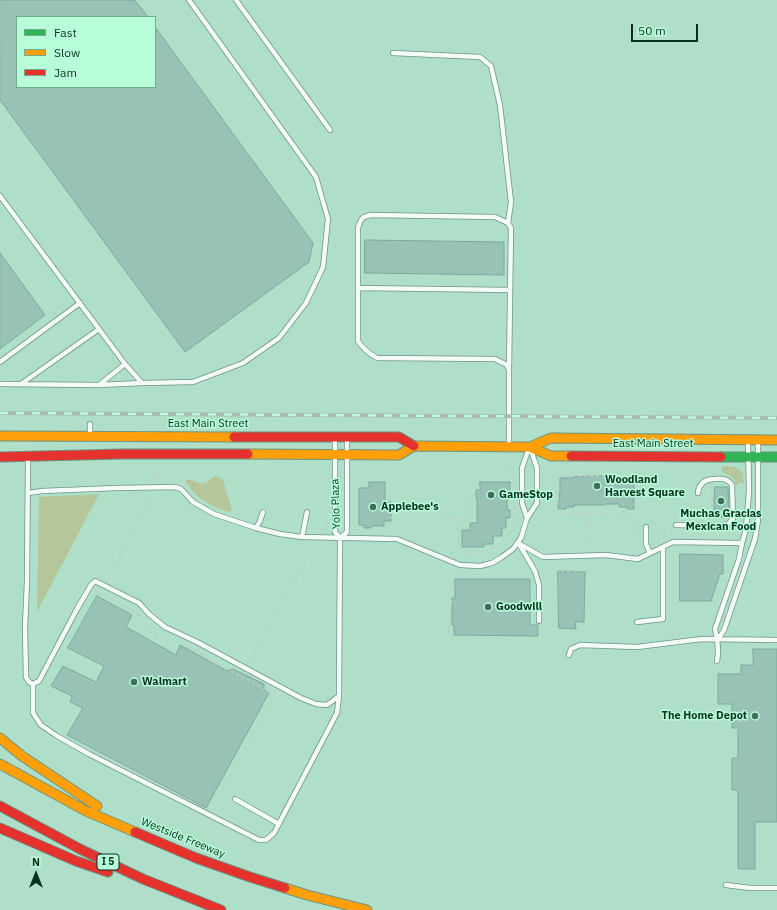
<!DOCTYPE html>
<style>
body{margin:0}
#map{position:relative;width:777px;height:910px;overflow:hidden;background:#afdfc8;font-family:"IBM Plex Sans",sans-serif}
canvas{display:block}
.legend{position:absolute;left:16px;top:16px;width:140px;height:72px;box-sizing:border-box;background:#b8fdda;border:1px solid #72ab90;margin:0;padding:5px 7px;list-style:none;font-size:12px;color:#093020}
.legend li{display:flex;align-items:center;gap:8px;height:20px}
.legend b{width:20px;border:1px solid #72ab90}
.north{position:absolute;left:16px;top:854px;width:40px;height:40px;-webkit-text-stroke:3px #b8fdda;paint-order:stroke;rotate:0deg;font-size:11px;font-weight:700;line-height:16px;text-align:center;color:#093020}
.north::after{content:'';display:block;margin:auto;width:14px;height:18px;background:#093020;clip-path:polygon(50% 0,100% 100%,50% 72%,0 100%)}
.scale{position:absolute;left:631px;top:24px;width:67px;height:18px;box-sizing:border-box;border:2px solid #093020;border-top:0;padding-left:5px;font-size:12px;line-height:14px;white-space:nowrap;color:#093020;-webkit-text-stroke:3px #b8fdda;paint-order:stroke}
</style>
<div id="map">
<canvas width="777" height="910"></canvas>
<ul class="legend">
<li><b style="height:5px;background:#30b455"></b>Fast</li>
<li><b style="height:5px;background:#ff9f0a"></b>Slow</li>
<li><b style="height:5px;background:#e5322d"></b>Jam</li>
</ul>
<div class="north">N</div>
<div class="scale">50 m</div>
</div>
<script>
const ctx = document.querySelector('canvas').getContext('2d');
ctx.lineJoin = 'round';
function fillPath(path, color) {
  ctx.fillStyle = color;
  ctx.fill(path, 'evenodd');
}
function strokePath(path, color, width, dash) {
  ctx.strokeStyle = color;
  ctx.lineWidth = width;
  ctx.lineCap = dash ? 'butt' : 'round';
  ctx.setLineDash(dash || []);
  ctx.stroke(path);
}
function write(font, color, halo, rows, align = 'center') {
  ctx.font = font + ' "IBM Plex Sans",sans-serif';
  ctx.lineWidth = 3;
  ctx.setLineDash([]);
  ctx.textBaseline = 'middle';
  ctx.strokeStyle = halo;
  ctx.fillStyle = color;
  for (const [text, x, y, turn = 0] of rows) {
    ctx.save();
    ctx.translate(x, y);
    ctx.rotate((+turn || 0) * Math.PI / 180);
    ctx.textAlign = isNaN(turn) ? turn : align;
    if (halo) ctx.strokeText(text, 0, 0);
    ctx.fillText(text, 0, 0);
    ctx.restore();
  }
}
fillPath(new Path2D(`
 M 722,466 L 735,467 L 743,473 L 744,483 L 739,483 L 736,486 C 734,476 731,476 722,472 Z
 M 215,476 L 222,479 L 224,482 L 226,492 L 232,508 L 231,511 L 230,512 C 212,507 193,497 185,480 C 186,480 191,480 192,480 C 197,482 201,486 207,482 C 210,480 211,478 215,476 Z
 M 99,494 L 37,612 L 39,497 Z`), '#b5c69a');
const building = new Path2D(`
 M 0,0 L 135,0 L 148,17 L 17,17 L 17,87 L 155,87 L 155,27 L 313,243 L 309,262 L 185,352 L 0,100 Z
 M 365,240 L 504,242 L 504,275 L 365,273 Z
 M 0,253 L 45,315 L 0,349 Z
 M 609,476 L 619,477 L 619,478 L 634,478 L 634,509 L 627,509 L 627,507 L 619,507 L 619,504 L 605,504 L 604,505 L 574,505 L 574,507 L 566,507 L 566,509 L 558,509 L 558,501 L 560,501 L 559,493 L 560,493 L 560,478 L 574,478 L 574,477 Z
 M 369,482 L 385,482 L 385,502 L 391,502 L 391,521 L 384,521 L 384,526 L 371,526 L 371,528 L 364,528 L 364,525 L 359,525 L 359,488 L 369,488 Z
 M 480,482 L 510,482 L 510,493 L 507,493 L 507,510 L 510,510 L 510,518 L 506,518 L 506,528 L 502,528 L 502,536 L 493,536 L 493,544 L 484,544 L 484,547 L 462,547 L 462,530 L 470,530 L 470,523 L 477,523 L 477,498 L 476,498 L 476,490 L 480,490 Z
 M 715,487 L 728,487 L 729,517 L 714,517 Z
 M 680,554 L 723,555 L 723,574 L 720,574 L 711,601 L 680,601 Z
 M 558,571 L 585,572 L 584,622 L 575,622 L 576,629 L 559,628 Z
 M 455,579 L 530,579 L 530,625 L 538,625 L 538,636 L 454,635 L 454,625 L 452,625 L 452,598 L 455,598 Z
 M 97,596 L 132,615 L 126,627 L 176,655 L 180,645 L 227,671 L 233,669 L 264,684 L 264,690 L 269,693 L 206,808 L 67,735 L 83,708 L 70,702 L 72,696 L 51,686 L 63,666 L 96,682 L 104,666 L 68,648 Z
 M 753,649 L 777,649 L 777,822 L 755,822 L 755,869 L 738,869 L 738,790 L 732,790 L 732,758 L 738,758 L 738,728 L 732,728 L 732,704 L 718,704 L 718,674 L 741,674 L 741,665 L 753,665 Z`);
fillPath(building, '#97c2b5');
strokePath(building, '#7da99c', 1);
const lane = new Path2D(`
 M 236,0 L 330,130
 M 393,53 L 480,57 L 491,66 L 500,105 L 511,202 L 508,223
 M 0,196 L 125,364 L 142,383 L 99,385 L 0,384
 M 358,288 L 510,290
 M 0,362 L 80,303
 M 509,370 L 511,228 L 508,223 L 495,217 L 371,215 C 361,217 361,219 358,228 L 358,341 C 363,349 368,353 377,358 L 495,359 L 507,365 L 509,370 L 509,447
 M 142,383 L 193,382 L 243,363 L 279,338 L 306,303 L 323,267 L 328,219 L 316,177 L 189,0
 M 21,384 L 99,329
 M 99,385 L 125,364
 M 90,424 L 90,436
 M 335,437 L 335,532 L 340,538
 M 28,458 L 27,582 L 25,627 L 26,677 L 29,682 L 33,684 L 39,681 L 77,609 L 91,585 L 95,581 L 139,603 L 149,614 L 165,627 L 197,642 L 301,698 L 316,704 L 327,705 L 339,696
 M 28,493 L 42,491 L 117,488 L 175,487 L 181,489 L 193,502 L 214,514 L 256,528 L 280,534 L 302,537 L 397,539 L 460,565 L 480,566 L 492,563 L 502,557 L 513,549 L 521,538 L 527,518 L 537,503 L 537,468 L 531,450
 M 527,518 L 522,503 L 522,468 L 529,448
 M 676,525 L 722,526 C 728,525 730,523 733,518 L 732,485 C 728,479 723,478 715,479 C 705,479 699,483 698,493
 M 646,527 L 646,544 L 650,553
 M 256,528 L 260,521 L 263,512
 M 302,537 L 307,512
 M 340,538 L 347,532 L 347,437
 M 518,543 L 543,557 L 606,555 L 638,559 L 673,542 L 742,543
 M 519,544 L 535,571 L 539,585 L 539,621
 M 637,622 L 663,619 L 663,547
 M 718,640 L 724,630 L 755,539 L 758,520 L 758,441
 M 569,655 L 571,649 L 580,645 L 637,647 L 702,639 L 777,640
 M 717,661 C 719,650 718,640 715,629 L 739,559 L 742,543 L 746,529 L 749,491 L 748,441
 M 33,684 L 33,713 L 41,725 L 57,736 L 89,754 L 259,840 L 266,840 L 274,833 L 337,713 L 339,696 L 340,538
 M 235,799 L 279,824
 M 726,885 L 750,888 L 777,888`);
const fast = new Path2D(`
 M 721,457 L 777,457`);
const slow = new Path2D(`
 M 0,436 L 234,437
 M 530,447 L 551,438 L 777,440
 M 248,454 L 399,455 L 414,446 L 530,447 L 551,456 L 571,456
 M 0,738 L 22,756 L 97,806
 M 0,764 L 86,811 L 135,832
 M 285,888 L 307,895 L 367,910`);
const jam = new Path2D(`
 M 234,437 L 399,437 L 414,446
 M 571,456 L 721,457
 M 0,457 L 122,454 L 248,454
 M 0,806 L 80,849 L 143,879 L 221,910
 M 0,828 L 76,861 L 108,872
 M 135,832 L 196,858 L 250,877 L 285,888`);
strokePath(lane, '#6b9483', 6);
strokePath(fast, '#6b9483', 11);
strokePath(slow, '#6b9483', 11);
strokePath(jam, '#6b9483', 11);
strokePath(new Path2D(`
 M 504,465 L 512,473 L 515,478
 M 635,466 L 635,514
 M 635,476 L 558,476 L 557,513 L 635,514 L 635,539 L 640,539
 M 157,480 L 158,466
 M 470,485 L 468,524 L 459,524 L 459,550 C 465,554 472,553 479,552 C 497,550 510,538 514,521 C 515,516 515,511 515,506
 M 712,486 L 712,519
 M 392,507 L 403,502 L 409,501 L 421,503 L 451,519 L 469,519
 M 589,513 L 589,549
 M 321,530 L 325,528 L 327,523
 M 377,531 L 388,531 L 391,527 L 391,491
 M 730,531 L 736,530
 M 652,539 L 659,539 L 660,531 L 674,531
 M 555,571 L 587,571 L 587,563
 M 108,579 L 153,494
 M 95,591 L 137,613 L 140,616 L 143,628 L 169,642 L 177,641
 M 733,625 L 735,630 L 739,633
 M 448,633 L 449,625 L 455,574 L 456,570
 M 184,644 L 274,695 L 219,796
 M 250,663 L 315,543`), '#becdc6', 1.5, [3, 3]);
strokePath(lane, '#f3faf7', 4.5);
strokePath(fast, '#30b455', 9);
strokePath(slow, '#ff9f0a', 9);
strokePath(jam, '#e5322d', 9);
const rail = new Path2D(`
 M 0,413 L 777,418`);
strokePath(rail, '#acbab4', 4);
strokePath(rail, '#b8fdda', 2.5, [8]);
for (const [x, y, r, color] of [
 [597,486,4,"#436d5b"],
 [491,495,4,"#436d5b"],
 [721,501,4,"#436d5b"],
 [373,507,4,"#436d5b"],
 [488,607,4,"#436d5b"],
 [134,682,4,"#436d5b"],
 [755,716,4,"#436d5b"]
]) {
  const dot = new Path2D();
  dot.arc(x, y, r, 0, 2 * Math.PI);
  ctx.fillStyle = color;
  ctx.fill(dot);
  strokePath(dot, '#b8fdda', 1.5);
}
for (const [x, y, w] of [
 [108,862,22]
]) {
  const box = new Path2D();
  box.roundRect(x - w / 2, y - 8, w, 16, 3);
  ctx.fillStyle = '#b8fdda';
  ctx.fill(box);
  strokePath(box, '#093020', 1);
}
write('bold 10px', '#093020', null, [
 ["I 5",108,862]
]);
write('11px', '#093020', '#b8fdda', [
 ["East Main Street",208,424],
 ["East Main Street",653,444],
 ["Yolo Plaza",336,504,-92],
 ["Westside Freeway",183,838,22]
]);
write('bold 11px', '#093020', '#b8fdda', [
 ["Woodland",605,480],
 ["Harvest Square",605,493],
 ["GameStop",499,495],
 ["Applebee's",381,507],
 ["Muchas Gracias",721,514,"center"],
 ["Mexican Food",721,527,"center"],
 ["Goodwill",496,607],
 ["Walmart",142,682],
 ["The Home Depot",747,716,"right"]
], 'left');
</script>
